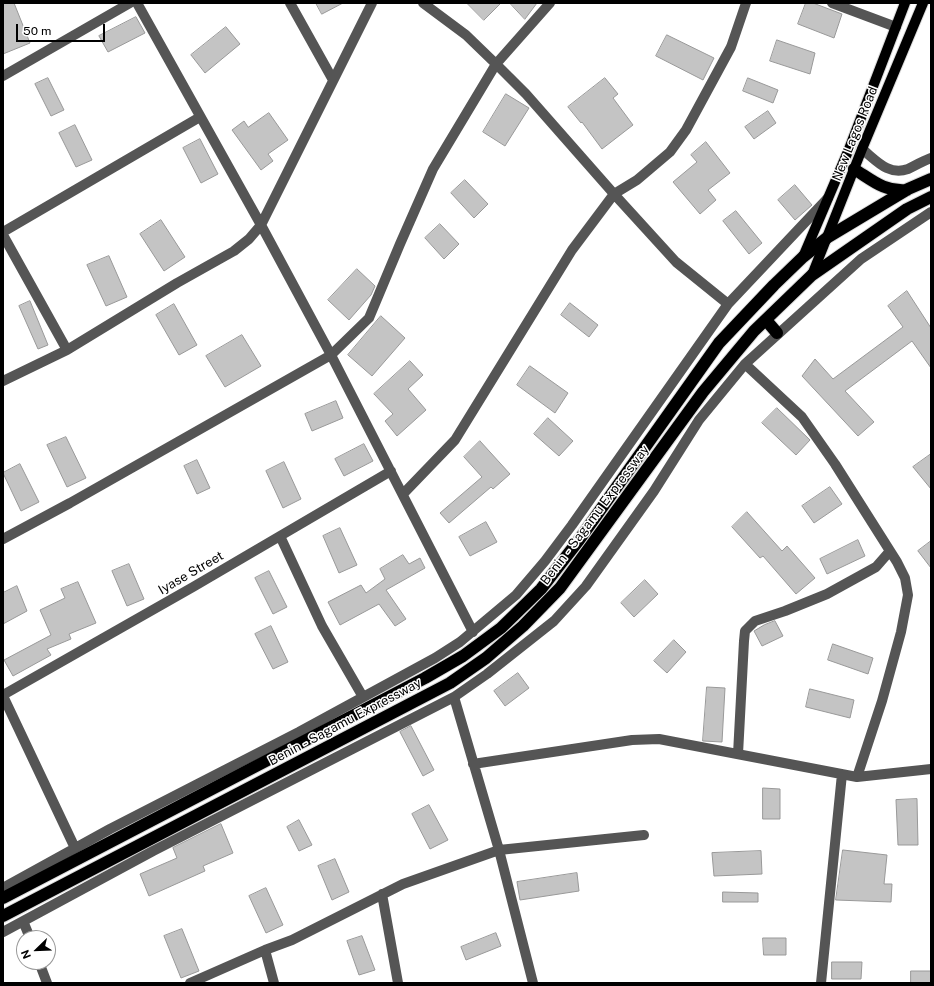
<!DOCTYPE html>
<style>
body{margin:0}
#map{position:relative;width:934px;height:986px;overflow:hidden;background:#fff;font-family:"Public Sans",sans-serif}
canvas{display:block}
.frame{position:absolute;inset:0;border:4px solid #000;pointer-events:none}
.north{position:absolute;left:16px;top:930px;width:40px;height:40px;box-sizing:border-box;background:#fff;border:1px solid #999;border-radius:50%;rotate:247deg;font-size:11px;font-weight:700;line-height:16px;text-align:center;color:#000}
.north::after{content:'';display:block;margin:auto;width:14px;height:18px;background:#000;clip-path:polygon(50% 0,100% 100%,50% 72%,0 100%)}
.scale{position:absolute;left:16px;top:24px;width:89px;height:18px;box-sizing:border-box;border:2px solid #000;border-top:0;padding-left:5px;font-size:12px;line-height:14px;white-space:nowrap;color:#000;-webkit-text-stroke:3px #fff;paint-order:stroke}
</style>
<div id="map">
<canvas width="934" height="986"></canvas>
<div class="frame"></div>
<div class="north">N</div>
<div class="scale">50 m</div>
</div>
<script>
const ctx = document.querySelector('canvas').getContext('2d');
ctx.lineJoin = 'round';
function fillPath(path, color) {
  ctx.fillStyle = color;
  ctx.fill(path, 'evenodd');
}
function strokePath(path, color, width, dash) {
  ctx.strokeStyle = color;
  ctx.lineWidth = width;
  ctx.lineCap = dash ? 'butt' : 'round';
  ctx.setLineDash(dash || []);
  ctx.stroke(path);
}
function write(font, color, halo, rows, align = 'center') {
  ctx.font = font + ' "Public Sans",sans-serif';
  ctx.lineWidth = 3;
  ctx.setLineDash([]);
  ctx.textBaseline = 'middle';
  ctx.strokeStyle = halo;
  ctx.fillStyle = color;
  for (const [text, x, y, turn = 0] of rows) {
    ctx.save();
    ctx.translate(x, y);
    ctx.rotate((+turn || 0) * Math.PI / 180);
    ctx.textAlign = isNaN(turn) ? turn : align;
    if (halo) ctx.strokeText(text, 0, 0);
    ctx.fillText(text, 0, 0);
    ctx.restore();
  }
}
const building = new Path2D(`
 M 3,3 L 14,3 L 30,43 L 3,54 Z
 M 316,3 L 343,3 L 322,14 Z
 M 467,3 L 501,3 L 484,20 Z
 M 510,3 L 537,3 L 525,19 Z
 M 806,3 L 813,3 L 842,14 L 834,38 L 798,24 Z
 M 136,17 L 145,33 L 108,52 L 99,36 Z
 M 226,27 L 240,44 L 205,73 L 191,55 Z
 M 667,35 L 714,58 L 703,80 L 656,56 Z
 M 777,40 L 815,53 L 810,74 L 770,61 Z
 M 48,78 L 64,110 L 51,116 L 35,84 Z
 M 605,78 L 618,94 L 613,98 L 633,125 L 602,149 L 582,122 L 581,123 L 568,107 Z
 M 748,78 L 778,90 L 773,103 L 743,91 Z
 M 506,94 L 529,108 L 505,146 L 483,132 Z
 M 768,111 L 776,123 L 754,139 L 745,127 Z
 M 269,113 L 288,140 L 268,154 L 273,161 L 261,170 L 232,130 L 244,121 L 248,127 Z
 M 75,125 L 92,160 L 76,167 L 59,133 Z
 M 200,139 L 218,174 L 201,183 L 183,148 Z
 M 706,142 L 730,173 L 708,190 L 716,200 L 700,214 L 673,182 L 697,162 L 691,155 Z
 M 465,180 L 488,204 L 474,218 L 451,193 Z
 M 795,185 L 812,205 L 795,220 L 778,200 Z
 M 736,211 L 762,243 L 749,254 L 723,221 Z
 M 161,220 L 185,257 L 164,271 L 140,234 Z
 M 440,224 L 459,244 L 444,259 L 425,238 Z
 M 109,256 L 127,297 L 106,306 L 87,265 Z
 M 357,269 L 375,286 L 371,295 L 349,320 L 328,300 Z
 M 907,291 L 931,328 L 931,368 L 912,341 L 845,391 L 874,422 L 858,436 L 802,376 L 815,359 L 833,379 L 903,327 L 888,306 Z
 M 30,301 L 48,345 L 38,349 L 19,306 Z
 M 570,303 L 598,325 L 589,337 L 561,315 Z
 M 174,304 L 197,345 L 179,355 L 156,315 Z
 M 381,316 L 405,338 L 372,376 L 348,355 Z
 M 242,335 L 261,366 L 225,387 L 206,356 Z
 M 410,361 L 423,375 L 408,389 L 426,410 L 397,436 L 385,421 L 393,414 L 374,394 Z
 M 530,366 L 568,393 L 555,413 L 517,385 Z
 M 336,401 L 343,418 L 312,431 L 305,414 Z
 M 777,408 L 810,440 L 796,455 L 762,423 Z
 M 548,418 L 573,441 L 559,456 L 534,434 Z
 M 66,437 L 86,478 L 67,487 L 47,445 Z
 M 480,441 L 510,474 L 493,489 L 491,487 L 449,523 L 440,513 L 482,477 L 464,457 Z
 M 364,444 L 373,461 L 344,476 L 335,459 Z
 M 931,454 L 931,489 L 913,467 Z
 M 197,460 L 210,488 L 197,494 L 184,466 Z
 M 284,462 L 301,499 L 283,508 L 266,471 Z
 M 20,464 L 39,502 L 21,511 L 3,473 Z
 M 830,487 L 842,504 L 814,523 L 802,506 Z
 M 747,512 L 782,551 L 787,546 L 815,578 L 796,594 L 763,556 L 760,558 L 732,527 Z
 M 486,522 L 497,542 L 470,556 L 459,537 Z
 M 340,528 L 357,565 L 339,573 L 323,536 Z
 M 858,540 L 865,556 L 827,574 L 820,559 Z
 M 931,541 L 931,568 L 918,551 Z
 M 403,555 L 409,564 L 420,558 L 425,568 L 386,590 L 406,619 L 395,626 L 379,604 L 340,625 L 328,602 L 361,585 L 366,593 L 385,579 L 380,569 Z
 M 129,564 L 144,599 L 127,606 L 112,571 Z
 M 269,571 L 287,607 L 273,614 L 255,578 Z
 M 645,580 L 658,594 L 634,617 L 621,603 Z
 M 78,582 L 96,623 L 69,634 L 71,639 L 47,649 L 51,655 L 13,676 L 4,660 L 51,635 L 40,610 L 65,598 L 61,589 Z
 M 17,586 L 27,611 L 3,624 L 3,593 Z
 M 775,621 L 783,636 L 762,646 L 754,631 L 764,625 Z
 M 271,626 L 288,662 L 273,669 L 255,634 Z
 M 674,640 L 686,652 L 667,673 L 654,661 Z
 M 833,644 L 873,658 L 868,674 L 828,660 Z
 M 518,673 L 529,688 L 505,706 L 494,691 Z
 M 707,687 L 725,688 L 722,742 L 703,741 Z
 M 810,689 L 854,700 L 850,718 L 806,707 Z
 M 411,726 L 434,770 L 423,776 L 400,732 Z
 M 763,788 L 780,789 L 780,819 L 763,819 Z
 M 917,799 L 918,845 L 898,845 L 896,800 Z
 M 429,805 L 448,840 L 430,849 L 412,814 Z
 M 299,820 L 312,845 L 299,851 L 287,827 Z
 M 221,824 L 233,853 L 203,866 L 205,871 L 149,896 L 140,874 L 177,858 L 173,848 Z
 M 843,850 L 887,855 L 884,884 L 892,884 L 891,902 L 836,900 Z
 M 761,851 L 762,874 L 714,876 L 712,853 Z
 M 335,859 L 349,892 L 332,900 L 318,866 Z
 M 577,873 L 579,891 L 520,900 L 517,882 Z
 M 266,888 L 283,925 L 266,933 L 249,896 Z
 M 723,892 L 758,893 L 758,902 L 723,902 Z
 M 182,929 L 199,971 L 181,978 L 164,936 Z
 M 496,933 L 501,946 L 466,960 L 461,947 Z
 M 362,936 L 375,970 L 359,975 L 347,941 Z
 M 763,938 L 786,938 L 786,955 L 764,955 Z
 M 832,962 L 862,962 L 861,979 L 832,979 Z
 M 911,971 L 931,971 L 931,983 L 911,983 Z`);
fillPath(building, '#c4c4c4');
strokePath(building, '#999', 1);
const major = new Path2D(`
 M 803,257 L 849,149 L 905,3
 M 812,275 L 862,149 L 923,3`);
const highway = new Path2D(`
 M 854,169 C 872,180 884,192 907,190
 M 766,320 L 777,333
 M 3,898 L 425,678 L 463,656 L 501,628 L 541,589 L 579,540 L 719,343 L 774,285 L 803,257 L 828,237 L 908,189 L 931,179
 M 3,916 L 450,683 L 486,658 L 523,626 L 560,588 L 703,392 L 754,331 L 812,275 L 907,209 L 931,197`);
strokePath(major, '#dbdbdb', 12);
strokePath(highway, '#dbdbdb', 14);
strokePath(new Path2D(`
 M 137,3 L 261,225 L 331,355 L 473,632
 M 290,3 L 333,80
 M 423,3 L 466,35 L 496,64 L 526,94 L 614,194 L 676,262 L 728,304
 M 832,3 L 896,27
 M 3,76 L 130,3
 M 862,149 C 876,160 888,176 908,169 C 916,165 923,161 931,158
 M 3,232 L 200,117
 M 3,235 L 67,350
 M 745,364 L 802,417 L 835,464 L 897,562 L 905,578 L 908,595 L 901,632 L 882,701 L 857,777
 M 3,381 L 67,350 L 177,283 L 234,251 L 249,239 L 261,225 L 372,3
 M 403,494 L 455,440 L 572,250 L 614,194 L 637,180 L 670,152 L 686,130 L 731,47 L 746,3
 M 280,536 L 322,626 L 363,697
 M 3,539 L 70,503 L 331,355 L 369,318 L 400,244 L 433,169 L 496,64 L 550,3
 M 3,695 L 193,587 L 391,471
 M 3,696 L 75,848
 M 454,697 L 499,850 L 533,983
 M 738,754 L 744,641 L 745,631 L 755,621 L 785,611 L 827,594 L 876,567 L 890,551
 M 473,764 L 632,740 L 659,739 L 857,777 L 931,769
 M 3,888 L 110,829 L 299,732 L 435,658 L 460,642 L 516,595 L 545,561 L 572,525 L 728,304 L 828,198
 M 382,894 L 398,983
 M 23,921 L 30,938
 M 3,932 L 153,851 L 454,697 L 487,674 L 554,621 L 586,586 L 654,491 L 699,420 L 745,364 L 861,259 L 931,212
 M 265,950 L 274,983
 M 39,962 L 47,983
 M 190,983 L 265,950 L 292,940 L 403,884 L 499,850 L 644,835
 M 821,983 L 842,774`), '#555', 10);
strokePath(major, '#000', 10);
strokePath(highway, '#000', 12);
write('13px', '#000', '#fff', [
 ["New Lagos Road",855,134,-68],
 ["Benin - Sagamu Expressway",595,515,-53],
 ["Iyase Street",191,573,-30],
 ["Benin - Sagamu Expressway",345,722,-28]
]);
</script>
